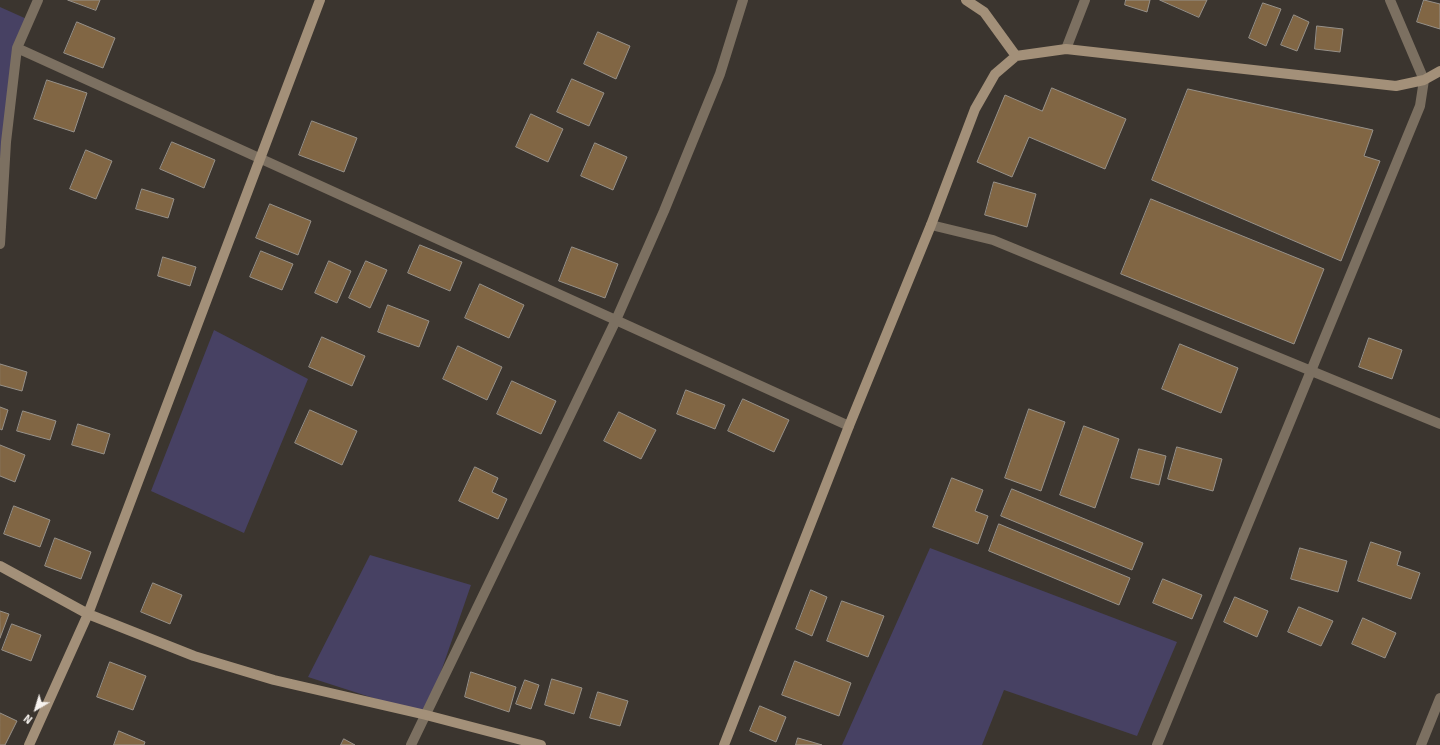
<!DOCTYPE html>
<style>
body{margin:0}
#map{position:relative;width:1440px;height:745px;overflow:hidden;background:#3b352f;font-family:Signika,sans-serif}
canvas{display:block}
.north{position:absolute;left:16px;top:689px;width:40px;height:40px;-webkit-text-stroke:3px #3b352f;paint-order:stroke;rotate:218deg;font-size:11px;font-weight:700;line-height:16px;text-align:center;color:#f6f2ee}
.north::after{content:'';display:block;margin:auto;width:14px;height:18px;background:#f6f2ee;clip-path:polygon(50% 0,100% 100%,50% 72%,0 100%)}
</style>
<div id="map">
<canvas width="1440" height="745"></canvas>
<div class="north">N</div>
</div>
<script>
const ctx = document.querySelector('canvas').getContext('2d');
ctx.lineJoin = 'round';
function fillPath(path, color) {
  ctx.fillStyle = color;
  ctx.fill(path, 'evenodd');
}
function strokePath(path, color, width, dash) {
  ctx.strokeStyle = color;
  ctx.lineWidth = width;
  ctx.lineCap = dash ? 'butt' : 'round';
  ctx.setLineDash(dash || []);
  ctx.stroke(path);
}
fillPath(new Path2D(`
 M 0,7 L 29,20 L 17,48 L 0,208 Z
 M 214,330 L 308,379 L 244,533 L 151,491 Z
 M 930,548 L 1177,642 L 1137,736 L 1004,690 L 982,745 L 842,745 Z
 M 370,555 L 471,585 L 426,715 L 308,677 Z`), '#474163');
const building = new Path2D(`
 M 68,0 L 100,0 L 96,10 Z
 M 1126,0 L 1150,0 L 1147,12 L 1125,5 Z
 M 1160,0 L 1207,0 L 1199,17 Z
 M 1424,0 L 1440,4 L 1440,29 L 1417,22 Z
 M 1263,3 L 1281,9 L 1266,46 L 1249,38 Z
 M 1294,15 L 1309,22 L 1297,51 L 1281,45 Z
 M 77,22 L 115,38 L 103,68 L 64,53 Z
 M 1317,26 L 1343,29 L 1340,52 L 1315,49 Z
 M 598,32 L 630,46 L 616,79 L 584,64 Z
 M 572,79 L 604,93 L 589,126 L 557,112 Z
 M 47,80 L 87,93 L 74,132 L 34,119 Z
 M 1052,88 L 1126,119 L 1105,169 L 1029,137 L 1012,177 L 977,162 L 1005,95 L 1042,111 Z
 M 1188,89 L 1373,130 L 1364,156 L 1380,161 L 1341,261 L 1152,180 Z
 M 531,114 L 563,129 L 548,162 L 516,147 Z
 M 312,121 L 357,138 L 344,172 L 299,155 Z
 M 172,142 L 215,160 L 204,188 L 160,169 Z
 M 595,143 L 627,157 L 613,190 L 581,176 Z
 M 86,150 L 112,161 L 96,199 L 70,189 Z
 M 994,182 L 1036,194 L 1027,227 L 985,215 Z
 M 142,189 L 174,199 L 168,218 L 136,209 Z
 M 1151,199 L 1324,269 L 1294,344 L 1121,274 Z
 M 270,204 L 311,221 L 298,255 L 256,238 Z
 M 420,245 L 462,262 L 450,291 L 408,273 Z
 M 572,247 L 618,264 L 605,298 L 559,281 Z
 M 261,251 L 293,264 L 282,290 L 250,277 Z
 M 163,257 L 196,267 L 190,286 L 158,276 Z
 M 329,261 L 351,271 L 337,303 L 315,293 Z
 M 366,261 L 387,270 L 370,308 L 349,298 Z
 M 480,284 L 524,305 L 509,338 L 465,318 Z
 M 388,305 L 429,321 L 419,347 L 378,332 Z
 M 322,337 L 365,356 L 352,386 L 309,367 Z
 M 1369,338 L 1402,350 L 1392,379 L 1359,367 Z
 M 1180,344 L 1238,368 L 1221,413 L 1162,389 Z
 M 458,346 L 502,367 L 487,400 L 443,379 Z
 M 0,364 L 27,372 L 22,391 L 0,385 Z
 M 512,381 L 556,401 L 541,434 L 497,414 Z
 M 686,390 L 725,405 L 715,429 L 677,414 Z
 M 743,399 L 789,420 L 774,452 L 728,431 Z
 M 0,407 L 8,410 L 2,430 L 0,429 Z
 M 1029,409 L 1065,422 L 1041,491 L 1005,478 Z
 M 310,410 L 357,431 L 342,465 L 295,443 Z
 M 23,411 L 56,421 L 50,440 L 17,431 Z
 M 619,412 L 656,430 L 641,459 L 604,441 Z
 M 78,424 L 110,434 L 104,454 L 72,445 Z
 M 1084,426 L 1119,439 L 1095,508 L 1060,495 Z
 M 0,445 L 25,455 L 15,482 L 0,476 Z
 M 1177,447 L 1222,459 L 1213,491 L 1168,479 Z
 M 1139,449 L 1166,456 L 1159,485 L 1131,478 Z
 M 475,467 L 498,478 L 492,492 L 507,499 L 498,519 L 459,501 Z
 M 952,478 L 983,490 L 975,511 L 988,516 L 978,544 L 933,527 Z
 M 1012,489 L 1143,543 L 1132,570 L 1001,516 Z
 M 14,506 L 50,520 L 40,547 L 4,534 Z
 M 999,524 L 1130,578 L 1119,605 L 989,551 Z
 M 55,538 L 91,552 L 81,579 L 45,566 Z
 M 1371,542 L 1401,552 L 1397,565 L 1420,573 L 1411,599 L 1358,581 Z
 M 1300,548 L 1347,561 L 1338,592 L 1291,579 Z
 M 1163,579 L 1202,595 L 1192,619 L 1153,603 Z
 M 153,583 L 182,595 L 170,624 L 141,612 Z
 M 811,590 L 827,597 L 812,636 L 796,629 Z
 M 1235,597 L 1268,611 L 1257,637 L 1224,622 Z
 M 842,601 L 884,616 L 868,657 L 827,641 Z
 M 1299,607 L 1333,621 L 1321,646 L 1288,632 Z
 M 0,611 L 9,614 L 0,638 Z
 M 1363,618 L 1396,633 L 1385,658 L 1352,644 Z
 M 12,624 L 41,635 L 31,661 L 2,650 Z
 M 795,661 L 851,683 L 839,716 L 782,695 Z
 M 110,662 L 146,676 L 133,710 L 97,697 Z
 M 471,672 L 516,687 L 509,712 L 465,697 Z
 M 552,679 L 582,688 L 574,714 L 545,705 Z
 M 525,680 L 539,685 L 531,709 L 516,704 Z
 M 598,692 L 628,701 L 620,726 L 590,718 Z
 M 760,706 L 786,717 L 776,742 L 750,731 Z
 M 0,713 L 17,721 L 5,745 L 0,745 Z
 M 119,731 L 145,742 L 144,745 L 114,745 Z
 M 798,738 L 812,742 L 822,745 L 796,745 Z
 M 344,739 L 355,745 L 341,745 Z`);
fillPath(building, '#816644');
strokePath(building, '#979189', 1);
strokePath(new Path2D(`
 M 17,48 L 849,426
 M 1066,49 L 1085,0
 M 931,225 L 993,240 L 1440,424
 M 0,244 L 6,142 L 17,48 L 38,0
 M 411,745 L 616,320 L 664,211 L 720,74 L 743,0
 M 1157,745 L 1420,106 L 1424,80 L 1390,0
 M 1421,745 L 1440,698`), '#7c7061', 10);
strokePath(new Path2D(`
 M 966,0 L 984,12 L 1016,56
 M 0,566 L 88,614 L 194,656 L 274,680 L 426,715 L 541,745
 M 29,745 L 88,614 L 320,0
 M 724,745 L 849,426 L 931,225 L 975,109 L 995,74 L 1016,56 L 1066,49 L 1396,86 L 1424,80 L 1440,71`), '#a39079', 10);
</script>
